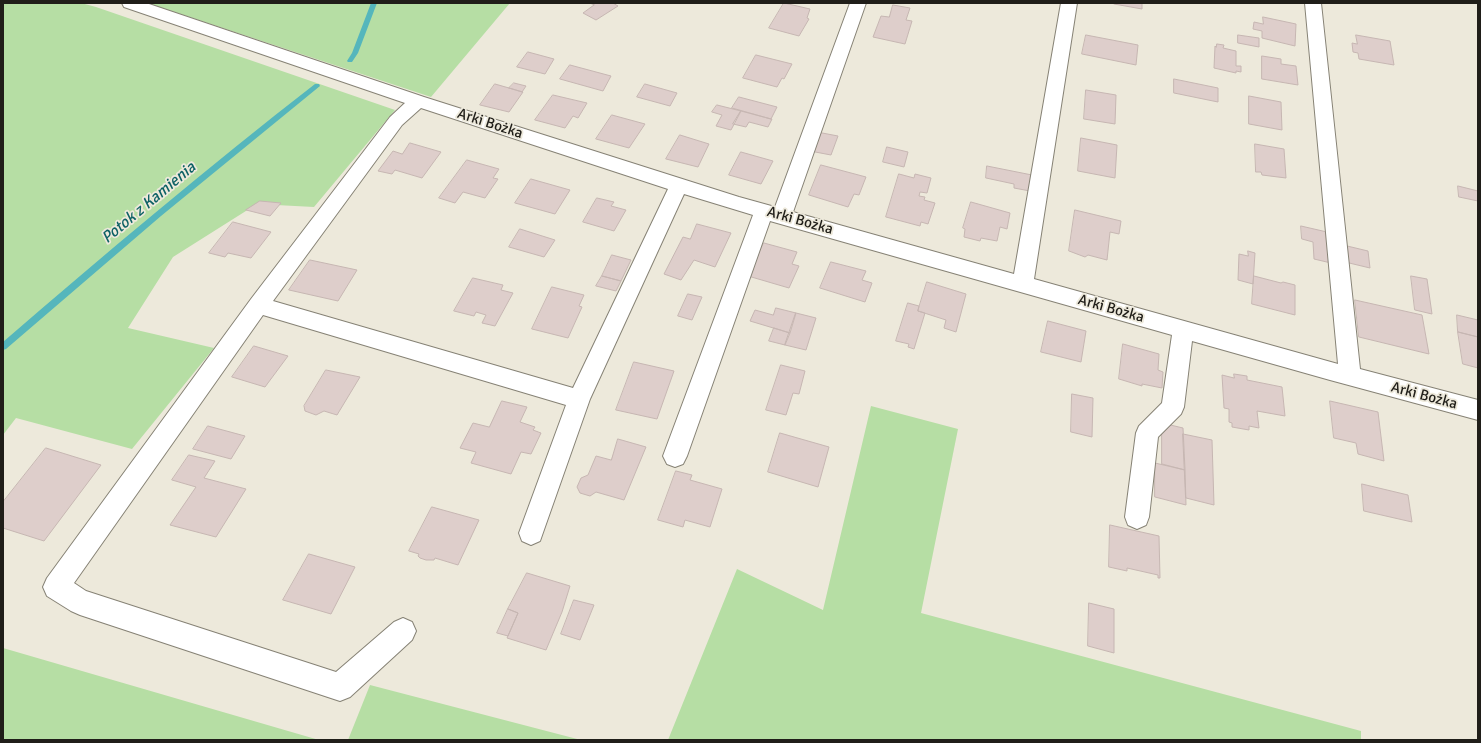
<!DOCTYPE html>
<meta charset="utf-8">
<style>
body{margin:0}
#map{position:relative;width:1481px;height:743px;overflow:hidden;background:#ede9db;font-family:Signika,sans-serif}
canvas{display:block}
.frame{position:absolute;inset:0;border:4px solid #201e19;pointer-events:none}
</style>
<div id="map">
<canvas width="1481" height="743"></canvas>
<div class="frame"></div>
</div>
<script>
const ctx = document.querySelector('canvas').getContext('2d');
ctx.lineJoin = 'round';
function fillPath(path, color) {
  ctx.fillStyle = color;
  ctx.fill(path, 'evenodd');
}
function strokePath(path, color, width, dash) {
  ctx.strokeStyle = color;
  ctx.lineWidth = width;
  ctx.lineCap = dash ? 'butt' : 'round';
  ctx.setLineDash(dash || []);
  ctx.stroke(path);
}
function write(font, color, halo, rows, align = 'center') {
  ctx.font = font + ' Signika,sans-serif';
  ctx.lineWidth = 3.5;
  ctx.setLineDash([]);
  ctx.textBaseline = 'middle';
  ctx.strokeStyle = halo;
  ctx.fillStyle = color;
  for (const [text, x, y, turn = 0] of rows) {
    ctx.save();
    ctx.translate(x, y);
    ctx.rotate((+turn || 0) * Math.PI / 180);
    ctx.textAlign = isNaN(turn) ? turn : align;
    if (halo) ctx.strokeText(text, 0, 0);
    ctx.fillText(text, 0, 0);
    ctx.restore();
  }
}
fillPath(new Path2D(`
 M 3,3 L 81,3 L 96,7 L 395,110 L 314,207 L 257,204 L 173,257 L 128,328 L 214,348 L 132,449 L 16,418 L 3,435 Z
 M 147,3 L 510,3 L 431,97 Z
 M 871,406 L 958,429 L 921,613 L 1361,731 L 1361,740 L 668,740 L 737,569 L 823,610 Z
 M 3,648 L 319,740 L 3,740 Z
 M 370,685 L 581,740 L 348,740 Z`), '#b6dea4');
fillPath(new Path2D(`
 M 371,3 L 377,3 L 358,53 L 352,62 L 348,62 L 347,61 L 352,53 Z
 M 315,84 L 319,84 L 320,86 L 161,216 L 6,349 L 3,350 L 3,342 C 105,254 208,167 315,84 Z`), '#55b6bc');
const building = new Path2D(`
 M 590,3 L 613,3 L 618,6 L 596,20 L 583,13 L 594,5 Z
 M 784,3 L 810,9 L 807,18 L 809,19 L 799,36 L 769,28 Z
 M 1114,3 L 1142,3 L 1142,9 L 1114,4 Z
 M 893,5 L 910,8 L 906,20 L 912,21 L 905,44 L 873,37 L 881,16 L 889,17 Z
 M 1263,17 L 1296,24 L 1295,46 L 1262,38 L 1262,31 L 1253,29 L 1254,22 L 1263,24 Z
 M 1086,35 L 1138,45 L 1136,65 L 1082,54 Z
 M 1238,35 L 1259,38 L 1259,47 L 1238,43 Z
 M 1356,35 L 1390,41 L 1394,65 L 1359,59 L 1358,53 L 1353,52 L 1352,43 L 1357,44 Z
 M 1217,44 L 1224,45 L 1223,48 L 1236,51 L 1236,66 L 1241,66 L 1241,72 L 1236,71 L 1236,73 L 1214,68 L 1215,46 L 1216,47 Z
 M 528,52 L 554,59 L 545,74 L 517,67 Z
 M 756,55 L 792,64 L 784,79 L 782,78 L 777,87 L 743,78 Z
 M 1262,56 L 1281,59 L 1281,64 L 1296,66 L 1298,85 L 1262,79 Z
 M 570,65 L 611,76 L 603,91 L 560,79 Z
 M 1174,79 L 1218,88 L 1218,102 L 1174,93 Z
 M 514,83 L 526,86 L 522,92 L 509,88 Z
 M 495,84 L 523,92 L 509,112 L 480,105 Z
 M 645,84 L 677,93 L 670,106 L 637,97 Z
 M 1086,90 L 1116,95 L 1115,124 L 1084,119 Z
 M 553,95 L 587,103 L 578,118 L 573,116 L 565,128 L 535,120 Z
 M 1249,96 L 1281,102 L 1282,130 L 1249,124 Z
 M 739,97 L 777,107 L 771,119 L 732,108 Z
 M 717,105 L 741,111 L 731,130 L 716,126 L 722,115 L 712,112 Z
 M 741,111 L 771,119 L 772,119 L 768,127 L 749,122 L 746,127 L 733,124 Z
 M 612,115 L 645,124 L 629,148 L 596,139 Z
 M 817,132 L 838,136 L 831,155 L 810,151 Z
 M 680,135 L 709,144 L 698,167 L 666,159 Z
 M 1081,138 L 1117,145 L 1115,178 L 1078,171 Z
 M 410,143 L 441,152 L 422,178 L 395,170 L 392,174 L 378,171 L 393,151 L 402,154 Z
 M 1255,144 L 1284,149 L 1286,178 L 1262,175 L 1261,172 L 1256,172 Z
 M 887,147 L 908,152 L 904,167 L 883,162 Z
 M 741,152 L 773,161 L 761,184 L 729,175 Z
 M 467,160 L 499,169 L 493,178 L 498,179 L 485,198 L 463,192 L 455,203 L 439,198 Z
 M 821,165 L 866,177 L 859,195 L 854,194 L 848,207 L 809,195 Z
 M 987,166 L 1032,175 L 1030,191 L 1014,188 L 1014,184 L 986,178 Z
 M 899,174 L 914,178 L 915,174 L 931,178 L 927,193 L 920,192 L 919,196 L 925,197 L 924,200 L 935,203 L 928,224 L 921,222 L 920,226 L 886,217 Z
 M 531,179 L 570,190 L 555,214 L 515,203 Z
 M 1458,186 L 1478,191 L 1478,201 L 1459,197 Z
 M 597,198 L 614,202 L 611,206 L 626,210 L 614,231 L 583,222 Z
 M 260,201 L 281,203 L 270,216 L 246,210 Z
 M 971,202 L 1010,213 L 1007,229 L 1000,227 L 997,241 L 981,238 L 980,241 L 964,237 L 965,229 L 963,228 Z
 M 1075,210 L 1121,221 L 1119,234 L 1110,232 L 1107,260 L 1088,255 L 1085,257 L 1069,251 Z
 M 233,222 L 271,232 L 251,258 L 228,253 L 225,257 L 209,253 Z
 M 697,224 L 731,233 L 715,267 L 694,260 L 681,280 L 664,274 L 683,237 L 690,239 Z
 M 1301,226 L 1327,232 L 1331,263 L 1314,259 L 1313,242 L 1302,239 Z
 M 520,229 L 555,240 L 544,257 L 509,247 Z
 M 764,243 L 797,252 L 792,264 L 799,266 L 789,288 L 748,276 Z
 M 1343,245 L 1368,251 L 1370,268 L 1345,262 Z
 M 1248,251 L 1255,253 L 1253,284 L 1238,280 L 1239,254 L 1248,256 Z
 M 612,255 L 631,260 L 621,281 L 602,276 Z
 M 310,260 L 357,270 L 338,301 L 289,290 Z
 M 831,262 L 866,271 L 862,280 L 872,283 L 865,302 L 820,288 Z
 M 602,276 L 621,281 L 616,291 L 596,286 Z
 M 1254,276 L 1281,283 L 1283,282 L 1295,285 L 1295,315 L 1252,304 Z
 M 1411,276 L 1427,279 L 1432,314 L 1415,310 Z
 M 473,278 L 503,285 L 501,290 L 513,293 L 495,326 L 482,323 L 486,315 L 476,312 L 474,316 L 454,311 Z
 M 927,282 L 966,294 L 956,332 L 944,328 L 946,320 L 918,311 Z
 M 552,287 L 584,295 L 579,306 L 582,307 L 568,338 L 532,329 Z
 M 688,294 L 702,297 L 692,320 L 678,316 Z
 M 1355,300 L 1422,315 L 1429,354 L 1359,337 Z
 M 908,303 L 919,306 L 918,311 L 925,313 L 914,349 L 908,347 L 909,344 L 896,341 Z
 M 776,308 L 796,313 L 790,333 L 750,321 L 755,310 L 773,315 Z
 M 796,313 L 816,318 L 806,350 L 785,345 Z
 M 1457,315 L 1478,320 L 1478,337 L 1458,332 Z
 M 1048,321 L 1086,331 L 1081,362 L 1041,352 Z
 M 774,328 L 790,333 L 785,345 L 769,341 Z
 M 1458,332 L 1478,337 L 1478,368 L 1463,364 Z
 M 1123,344 L 1159,354 L 1158,370 L 1163,372 L 1162,388 L 1142,384 L 1142,386 L 1119,379 Z
 M 254,346 L 288,356 L 265,387 L 232,377 Z
 M 634,362 L 674,371 L 657,419 L 616,410 Z
 M 781,365 L 805,371 L 799,394 L 793,393 L 786,415 L 766,410 Z
 M 326,370 L 360,377 L 337,415 L 324,411 L 316,415 L 305,411 L 304,406 Z
 M 1234,374 L 1247,376 L 1247,380 L 1282,387 L 1285,416 L 1257,411 L 1259,428 L 1249,426 L 1249,430 L 1232,427 L 1232,423 L 1229,422 L 1229,409 L 1224,408 L 1222,375 L 1234,378 Z
 M 1072,394 L 1093,398 L 1092,437 L 1071,432 Z
 M 502,401 L 527,407 L 520,422 L 535,427 L 533,430 L 541,433 L 531,454 L 521,452 L 511,474 L 471,463 L 476,452 L 460,448 L 473,423 L 489,427 Z
 M 1330,401 L 1378,412 L 1384,461 L 1358,454 L 1356,443 L 1334,438 Z
 M 1162,423 L 1183,428 L 1185,470 L 1162,464 Z
 M 208,426 L 245,436 L 231,459 L 193,449 Z
 M 780,433 L 829,447 L 818,487 L 768,472 Z
 M 1183,434 L 1212,440 L 1214,505 L 1186,498 Z
 M 618,439 L 646,447 L 624,500 L 596,492 L 590,496 L 580,493 L 577,487 L 581,478 L 588,475 L 596,456 L 611,460 Z
 M 46,448 L 101,465 L 44,541 L 3,528 L 3,502 Z
 M 189,455 L 215,461 L 204,478 L 246,489 L 216,537 L 170,525 L 196,487 L 172,480 Z
 M 1155,463 L 1185,470 L 1186,505 L 1155,497 Z
 M 676,471 L 692,475 L 690,480 L 722,489 L 710,527 L 685,520 L 683,527 L 658,520 Z
 M 1362,484 L 1408,495 L 1412,522 L 1364,511 Z
 M 432,507 L 479,520 L 458,565 L 435,558 L 434,560 L 426,560 L 420,558 L 418,556 L 419,554 L 409,551 Z
 M 1110,525 L 1159,536 L 1160,578 L 1158,578 L 1158,575 L 1127,568 L 1127,571 L 1109,567 Z
 M 309,554 L 355,567 L 331,614 L 283,600 Z
 M 527,573 L 570,586 L 562,612 L 546,650 L 507,638 L 518,613 L 508,609 Z
 M 574,600 L 594,605 L 580,640 L 561,634 Z
 M 1089,603 L 1114,609 L 1114,653 L 1088,646 Z
 M 508,609 L 518,613 L 508,636 L 497,633 Z`);
fillPath(building, '#dececb');
strokePath(building, '#c6b6b2', 1);
const minor = new Path2D(`
 M 122,3 L 146,3 L 424,97 L 739,197 L 775,207 L 850,3 L 866,3 L 793,212 L 1014,274 L 1061,3 L 1077,3 L 1034,279 L 1338,364 L 1305,3 L 1321,3 L 1360,369 L 1478,400 L 1478,420 L 1330,380 L 1192,341 L 1184,407 L 1181,414 L 1158,437 L 1149,517 L 1146,525 L 1137,529 L 1128,525 L 1125,517 L 1136,433 L 1139,426 L 1162,403 L 1172,335 L 770,221 L 687,456 L 683,464 L 675,467 L 667,464 L 663,456 L 753,215 L 684,194 L 590,399 L 540,541 L 531,545 L 522,541 L 519,533 L 566,405 L 263,315 L 74,583 L 86,591 L 336,672 L 394,622 L 403,618 L 412,622 L 416,631 L 412,640 L 350,697 L 340,701 L 80,615 L 71,611 L 47,596 L 43,587 L 47,578 L 251,299 L 390,117 L 405,103 L 124,7 ZM 421,108 L 668,189 L 573,388 L 273,301 L 402,125 Z`);
strokePath(minor, '#868275', 2);
fillPath(minor, '#fff');
write('15px', '#201e19', '#ede9db', [
 ["Arki Bożka",490,124,18],
 ["Arki Bożka",800,221,16],
 ["Arki Bożka",1111,309,16],
 ["Arki Bożka",1424,396,15]
]);
write('italic 16px', '#0d6165', '#ede9db', [
 ["Potok z Kamienia",149,203,-40]
]);
</script>
